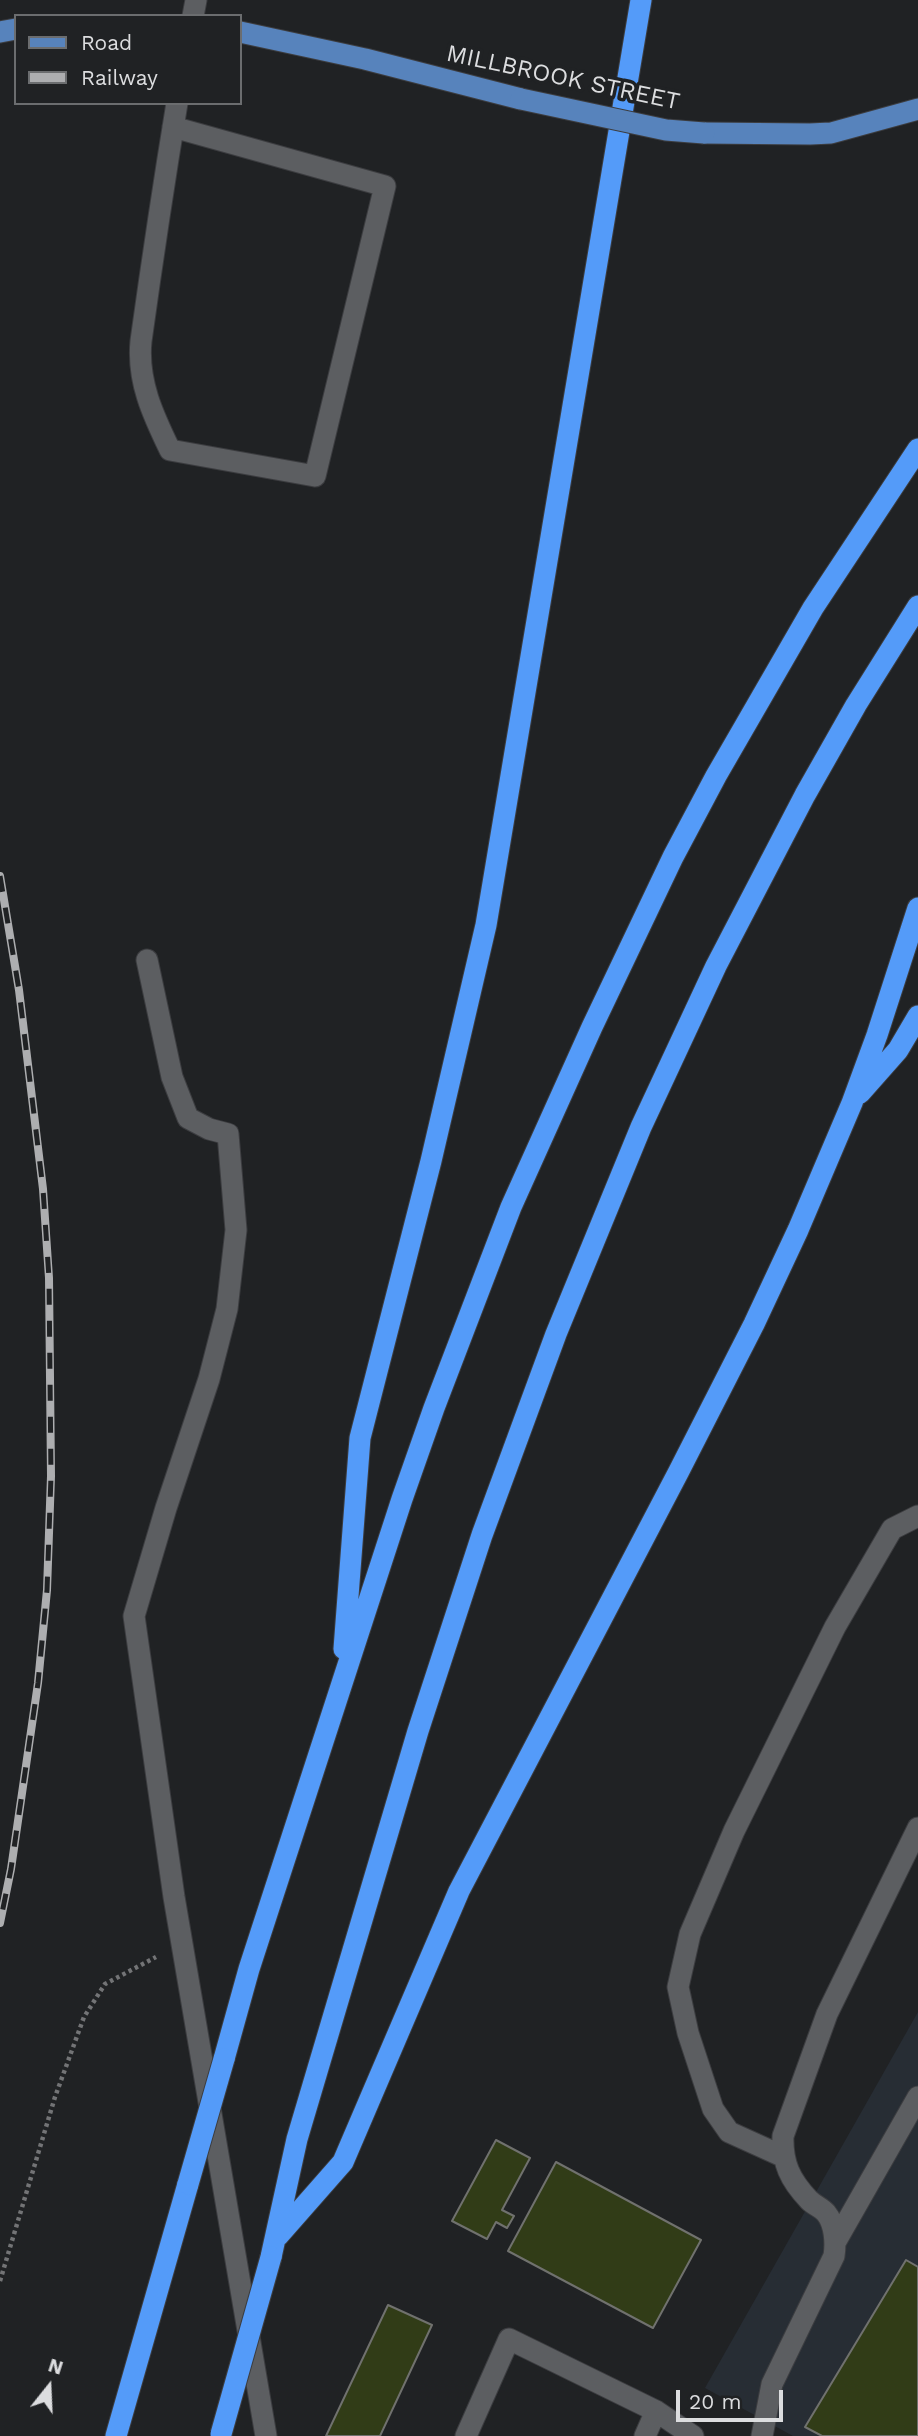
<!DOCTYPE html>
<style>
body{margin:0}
#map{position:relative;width:918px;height:2436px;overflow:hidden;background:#202224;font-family:"Work Sans",sans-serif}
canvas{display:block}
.legend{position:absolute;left:14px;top:14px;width:228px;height:91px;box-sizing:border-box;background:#202224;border:2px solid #6b6d6f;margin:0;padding:9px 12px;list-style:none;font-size:21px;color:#dcdddf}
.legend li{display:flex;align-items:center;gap:14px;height:35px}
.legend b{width:35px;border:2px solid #6b6d6f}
.north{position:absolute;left:14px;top:2352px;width:70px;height:70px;-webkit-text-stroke:5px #202224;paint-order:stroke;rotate:18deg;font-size:19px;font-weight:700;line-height:28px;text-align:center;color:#dcdddf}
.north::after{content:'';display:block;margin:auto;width:24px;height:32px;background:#dcdddf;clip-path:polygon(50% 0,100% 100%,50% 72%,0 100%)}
.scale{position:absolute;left:676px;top:2390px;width:107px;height:32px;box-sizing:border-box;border:4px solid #dcdddf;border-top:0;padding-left:9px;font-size:21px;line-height:24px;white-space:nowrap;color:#dcdddf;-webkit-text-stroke:5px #202224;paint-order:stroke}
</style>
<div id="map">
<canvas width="918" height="2436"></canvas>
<ul class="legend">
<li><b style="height:9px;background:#5783bc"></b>Road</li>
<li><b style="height:9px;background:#adaeb0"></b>Railway</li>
</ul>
<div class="north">N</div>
<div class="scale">20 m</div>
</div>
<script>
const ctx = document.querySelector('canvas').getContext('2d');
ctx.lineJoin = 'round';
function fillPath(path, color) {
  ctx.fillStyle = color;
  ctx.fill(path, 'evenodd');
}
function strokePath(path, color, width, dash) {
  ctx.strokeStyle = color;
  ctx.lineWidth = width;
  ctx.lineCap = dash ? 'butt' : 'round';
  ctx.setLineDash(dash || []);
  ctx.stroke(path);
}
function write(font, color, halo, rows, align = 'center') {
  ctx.font = font + ' "Work Sans",sans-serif';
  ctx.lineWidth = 7;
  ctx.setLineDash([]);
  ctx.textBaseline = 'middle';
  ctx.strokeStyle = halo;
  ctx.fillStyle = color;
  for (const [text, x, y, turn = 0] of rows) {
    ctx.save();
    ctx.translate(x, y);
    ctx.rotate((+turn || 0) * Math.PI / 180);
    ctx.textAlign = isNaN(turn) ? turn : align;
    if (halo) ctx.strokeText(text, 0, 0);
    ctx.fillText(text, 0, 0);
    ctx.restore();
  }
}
fillPath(new Path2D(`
 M 918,2012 L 918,2436 L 793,2436 L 705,2388 Z`), '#272d34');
const building = new Path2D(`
 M 496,2140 L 530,2158 L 502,2210 L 514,2216 L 507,2228 L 496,2222 L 487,2239 L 452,2221 Z
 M 556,2162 L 701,2240 L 653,2328 L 508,2251 Z
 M 906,2260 L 918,2267 L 918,2436 L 822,2436 L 805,2427 Z
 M 388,2305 L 432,2325 L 380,2436 L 326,2436 Z`);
fillPath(building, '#313c17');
strokePath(building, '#70716e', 2);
const minor = new Path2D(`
 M 193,16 L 196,0
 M 173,127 L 385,186 L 315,476 L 170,450 C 153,415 137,381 141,341 C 152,262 164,182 177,103
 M 147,960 L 172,1077 L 188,1118 L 209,1129 L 228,1134 L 236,1230 L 227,1309 L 209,1379 L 166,1508 L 134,1616 L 174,1897 L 266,2436
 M 782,2156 L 729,2132 L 713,2109 L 688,2033 L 678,1987 L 690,1934 L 734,1831 L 835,1627 L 892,1529 L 918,1516
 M 836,2241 L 918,2097
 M 466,2436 L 509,2339 L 656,2411 L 693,2436
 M 645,2436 L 656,2411
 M 762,2436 L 772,2384 L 834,2256 C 836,2243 835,2224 826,2213 C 822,2208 814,2205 809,2200 C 790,2180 782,2163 783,2136 L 827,2014 L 918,1828`);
const major = new Path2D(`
 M 0,32 L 16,29
 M 240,32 L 365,59 L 521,99
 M 704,133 L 810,134 L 831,133 L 918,109`);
const highway = new Path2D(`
 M 860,1093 L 898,1050 L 918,1016
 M 344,1649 L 360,1438 L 431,1161 L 486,925 L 641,0
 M 224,2059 L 249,1969 L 402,1499 L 434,1408 L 511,1207 L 592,1027 L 673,857 L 716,776 L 813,608 L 918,449
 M 278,2236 L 343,2162 L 459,1891 L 679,1471 L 754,1324 L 798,1230 L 852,1103 L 877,1035 L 918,908
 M 271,2257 L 297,2139 L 418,1731 L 482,1535 L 556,1334 L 641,1127 L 716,966 L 805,795 L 856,705 L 918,606
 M 116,2436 L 188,2184`);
strokePath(minor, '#3c3d40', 23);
strokePath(major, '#3c3d40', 23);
strokePath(highway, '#3c3d40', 23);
strokePath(new Path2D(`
 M 0,2281 L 55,2097 L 84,2017 L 105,1984 L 156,1957`), '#737476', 4.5, [3.5, 3.5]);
strokePath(minor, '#5c5e61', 21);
strokePath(major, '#5783bc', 21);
strokePath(highway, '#549bf9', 21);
const rail = new Path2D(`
 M 0,876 L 19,990 L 43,1189 L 49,1278 L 51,1476 L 47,1590 L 38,1683 L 11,1869 L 0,1923`);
strokePath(rail, '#adaeb0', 8);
strokePath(rail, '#202224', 5, [16]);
const majorBridge = new Path2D(`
 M 521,99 L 666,130 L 704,133`);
const highwayBridge = new Path2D(`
 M 188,2184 L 224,2059
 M 221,2434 L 271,2257`);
strokePath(majorBridge, '#3c3d40', 23, []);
strokePath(highwayBridge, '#3c3d40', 23, []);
strokePath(majorBridge, '#5783bc', 21);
strokePath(highwayBridge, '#549bf9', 21);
write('24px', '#dcdddf', '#202224', [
 ["MILLBROOK STREET",563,78,12]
]);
</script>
